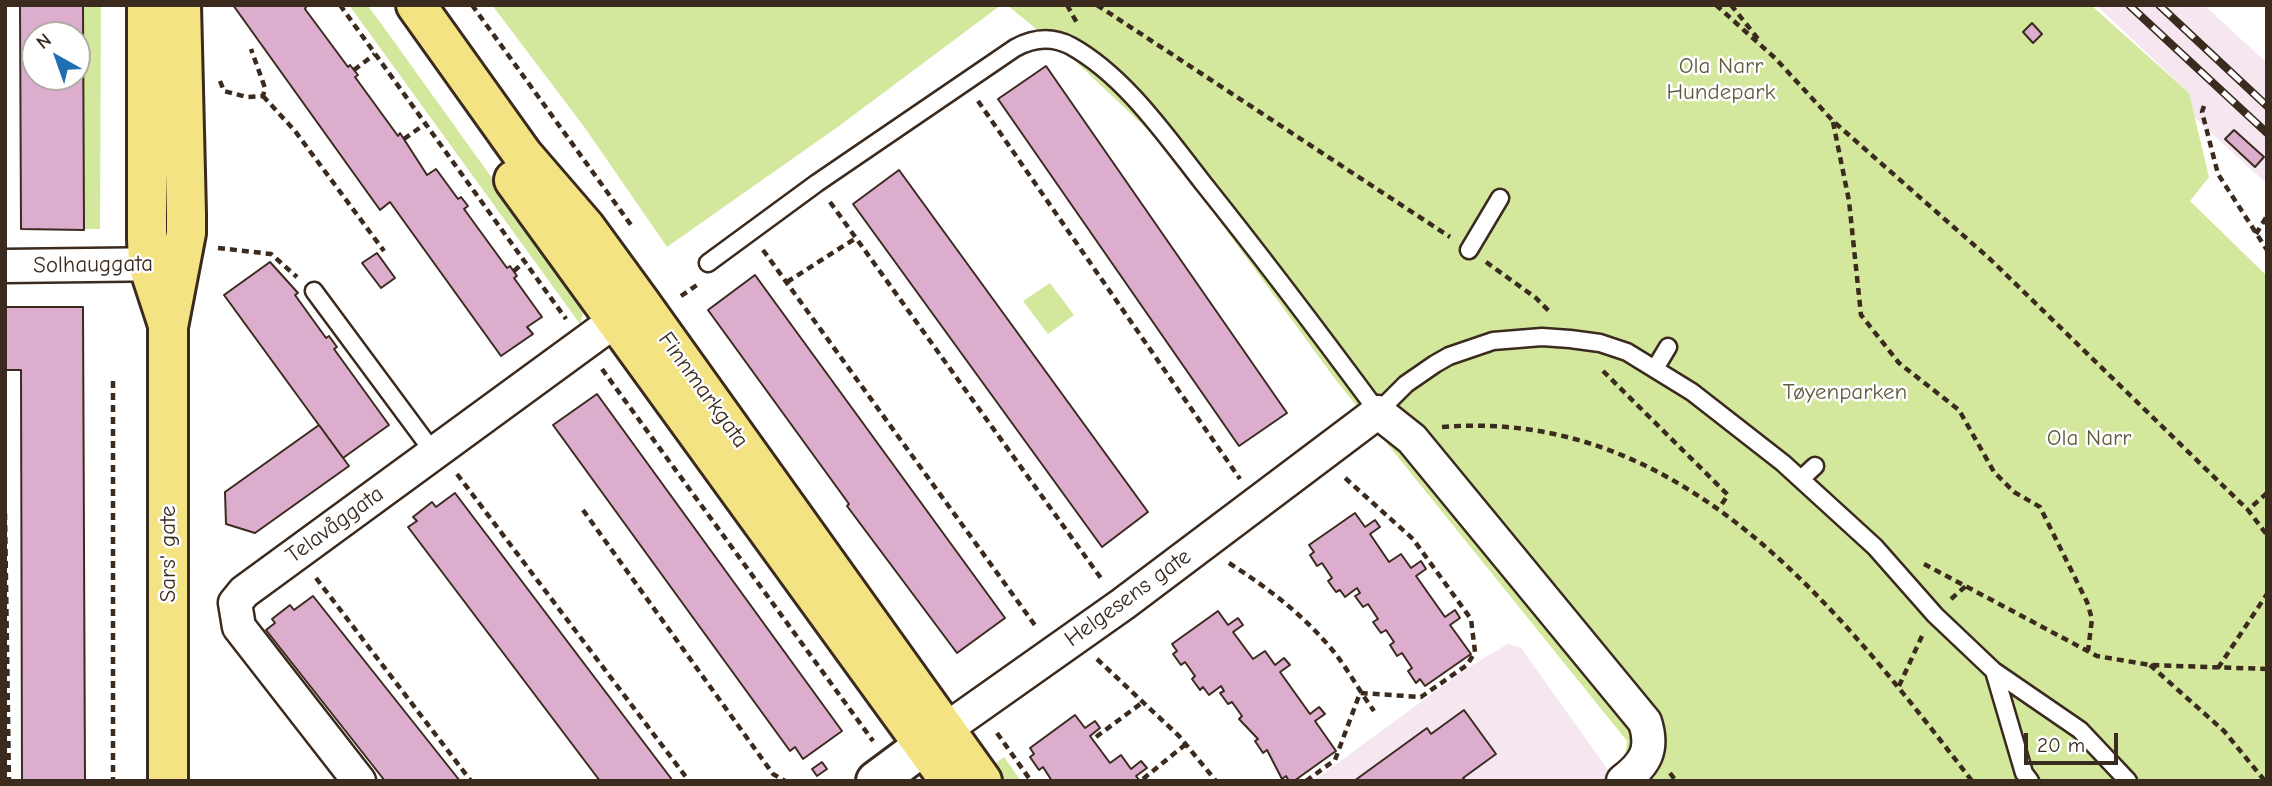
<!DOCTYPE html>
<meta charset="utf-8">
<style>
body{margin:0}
#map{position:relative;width:2272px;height:786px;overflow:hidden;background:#fff;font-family:"Comic Neue",sans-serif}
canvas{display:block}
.frame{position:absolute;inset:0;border:7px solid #3b2a1e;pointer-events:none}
.north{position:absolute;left:21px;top:21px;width:70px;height:70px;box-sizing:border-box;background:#fff;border:2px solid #b1aaa5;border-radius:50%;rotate:320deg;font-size:19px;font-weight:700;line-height:28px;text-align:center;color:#3b2a1e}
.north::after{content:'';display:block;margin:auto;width:24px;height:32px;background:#1f6fb2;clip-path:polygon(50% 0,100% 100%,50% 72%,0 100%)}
.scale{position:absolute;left:2024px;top:733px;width:94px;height:32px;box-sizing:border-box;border:4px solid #3b2a1e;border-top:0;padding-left:9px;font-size:21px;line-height:24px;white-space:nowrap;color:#3b2a1e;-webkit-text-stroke:5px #fff;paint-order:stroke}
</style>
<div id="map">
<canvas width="2272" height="786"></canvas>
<div class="frame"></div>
<div class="north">N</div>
<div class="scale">20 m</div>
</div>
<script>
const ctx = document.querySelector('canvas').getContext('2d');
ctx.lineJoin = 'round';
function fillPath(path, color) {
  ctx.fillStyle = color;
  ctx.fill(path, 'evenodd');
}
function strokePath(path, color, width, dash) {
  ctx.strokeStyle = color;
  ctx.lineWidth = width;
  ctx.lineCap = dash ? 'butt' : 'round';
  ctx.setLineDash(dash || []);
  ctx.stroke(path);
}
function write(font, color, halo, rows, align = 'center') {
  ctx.font = font + ' "Comic Neue",sans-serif';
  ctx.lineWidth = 5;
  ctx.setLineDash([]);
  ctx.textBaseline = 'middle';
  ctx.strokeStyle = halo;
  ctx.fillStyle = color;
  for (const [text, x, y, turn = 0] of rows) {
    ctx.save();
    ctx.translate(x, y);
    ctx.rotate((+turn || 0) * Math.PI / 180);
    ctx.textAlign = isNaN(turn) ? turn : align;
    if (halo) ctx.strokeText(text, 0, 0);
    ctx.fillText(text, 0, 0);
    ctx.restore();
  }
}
fillPath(new Path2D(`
 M 2096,5 L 2204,5 L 2267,63 L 2267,184 L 2194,117 L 2189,93 Z
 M 1508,644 L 1521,648 L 1613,777 L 1607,781 L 1313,781 L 1466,669 Z`), '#f5e6f0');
fillPath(new Path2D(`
 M 83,5 L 101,5 L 100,229 L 83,229 Z
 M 349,5 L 367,5 L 380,22 L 581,302 L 583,314 L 580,324 Z
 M 492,5 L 1001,5 L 839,126 L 667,247 L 585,128 Z
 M 1007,5 L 2091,5 L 2189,93 L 2209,177 L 2190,201 L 2267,276 L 2267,781 L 1622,781 L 1627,741 L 1335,379 L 1164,145 L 1073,59 Z
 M 1050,283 L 1074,315 L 1048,334 L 1023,301 Z
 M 1004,757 L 1021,781 L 1005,781 L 993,765 Z`), '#d3e89d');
const building = new Path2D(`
 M 20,5 L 83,5 L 84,230 L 21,229 ZM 35,35 L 77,35 L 77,77 L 35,77 Z
 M 233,5 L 307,5 L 305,9 L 348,67 L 350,65 L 358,75 L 355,77 L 398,136 L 400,133 L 427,175 L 436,169 L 458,199 L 461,197 L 468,206 L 464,209 L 507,268 L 510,266 L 517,276 L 514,278 L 542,317 L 527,327 L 533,334 L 501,356 L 390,202 L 380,210 Z
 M 2032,23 L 2042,34 L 2033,43 L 2023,32 Z
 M 1046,66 L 1287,413 L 1239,446 L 998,99 Z
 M 2234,130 L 2264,157 L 2255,167 L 2225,139 Z
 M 899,170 L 1148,512 L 1102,547 L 853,204 Z
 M 377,253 L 395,278 L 381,288 L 362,263 Z
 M 270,262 L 298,293 L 295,295 L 326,338 L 329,336 L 337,347 L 334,349 L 389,425 L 343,458 L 224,295 Z
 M 755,275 L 1005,618 L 957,653 L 847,506 L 849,504 L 708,310 Z
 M 5,307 L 83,307 L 85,781 L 22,781 L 21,370 L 5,370 Z
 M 597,394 L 842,731 L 803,759 L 795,747 L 790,751 L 553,425 Z
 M 319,425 L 349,466 L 255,533 L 226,524 L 225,492 Z
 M 455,493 L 673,781 L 600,781 L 408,527 L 417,521 L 413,517 L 432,502 L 436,507 Z
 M 1355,513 L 1365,527 L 1375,520 L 1380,527 L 1370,534 L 1389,562 L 1401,554 L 1411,568 L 1421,561 L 1426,569 L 1416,576 L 1445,617 L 1455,610 L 1460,618 L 1450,625 L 1471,654 L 1425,686 L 1420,679 L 1416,683 L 1408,671 L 1412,668 L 1402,653 L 1397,656 L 1390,645 L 1394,642 L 1386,630 L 1381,633 L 1373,622 L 1378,619 L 1368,604 L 1363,607 L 1355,596 L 1360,593 L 1357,588 L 1345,597 L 1340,590 L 1336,592 L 1328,581 L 1332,578 L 1322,563 L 1317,566 L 1310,555 L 1314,552 L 1309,545 Z
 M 313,596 L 460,781 L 385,781 L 266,630 L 275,623 L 272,619 L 290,605 L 294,610 Z
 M 1218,611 L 1228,625 L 1238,618 L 1243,625 L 1233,632 L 1253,659 L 1265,651 L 1275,665 L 1284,658 L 1290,665 L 1280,672 L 1310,714 L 1319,707 L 1325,714 L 1315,721 L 1336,751 L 1294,781 L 1289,781 L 1286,776 L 1282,779 L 1267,750 L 1263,753 L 1255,741 L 1258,739 L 1239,719 L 1242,716 L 1232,702 L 1228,704 L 1220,693 L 1224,691 L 1221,686 L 1209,695 L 1203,687 L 1200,690 L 1192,679 L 1195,676 L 1185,662 L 1181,665 L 1173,654 L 1177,651 L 1172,644 Z
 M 1464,710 L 1496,754 L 1463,778 L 1466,781 L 1354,781 L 1427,728 L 1431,734 Z
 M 1075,715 L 1085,728 L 1095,721 L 1100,728 L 1090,736 L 1110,763 L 1121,755 L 1131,769 L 1141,761 L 1147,768 L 1136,776 L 1140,781 L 1052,781 L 1043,767 L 1039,770 L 1030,757 L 1034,754 L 1030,748 Z
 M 822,762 L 827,769 L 817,776 L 812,769 Z`);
fillPath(building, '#ddadce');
strokePath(building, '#3b2a1e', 2);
const service = new Path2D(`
 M 1469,250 L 1500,198
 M 708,263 L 817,183 L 1015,48 C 1033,38 1052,36 1071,46 C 1125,76 1166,136 1203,183 C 1263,258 1321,335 1378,412 L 1406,384 L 1435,364 L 1449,356 L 1493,341 L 1542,337 L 1570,339 L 1600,343 L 1627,352 L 1692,392 L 1783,463 L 1875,547 L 1935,615 L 1994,671 L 2080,730 L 2128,781
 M 314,291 L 434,453
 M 1656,367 L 1668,347
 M 1801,479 L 1815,466
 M 1994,671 L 2024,773 L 2030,781`);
const minor = new Path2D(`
 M 5,266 L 172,264
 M 946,729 L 1123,604 L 1378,412 L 1412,439 L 1645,722 C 1654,750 1645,764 1623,781
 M 359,781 L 239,627 L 235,603 L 244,592 L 616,320`);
const tertiary = new Path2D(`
 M 876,781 L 946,729`);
const primary = new Path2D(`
 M 147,5 L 147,239 L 148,264 L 167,322
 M 416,5 L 523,155 L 585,227 L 639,301 L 982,781
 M 514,180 L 947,777
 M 168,781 L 168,327 L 186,233 L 186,214 L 181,5`);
strokePath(service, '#3b2a1e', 21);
strokePath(minor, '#3b2a1e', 37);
strokePath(tertiary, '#3b2a1e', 44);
strokePath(primary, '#3b2a1e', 44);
strokePath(new Path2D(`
 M 340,5 L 566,319
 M 472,5 L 631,225
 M 1067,5 L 1077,23
 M 1097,5 L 1450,237
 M 1716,5 L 1775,58 L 1833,121 L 1990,259 L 2248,510
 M 1731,5 L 1759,40
 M 354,70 L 375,54
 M 220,81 L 224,91 L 247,97 L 263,96 L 265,88 L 251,49
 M 263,96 L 295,131 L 384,251
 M 978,101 L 1240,479
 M 2204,106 L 2202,112 L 2218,174 L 2267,250
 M 1833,122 L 1849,201 L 1861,315 L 1899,363 L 1959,410 L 1994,472 L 2014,492 L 2040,507 L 2087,602 L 2092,619 L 2088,651
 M 404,139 L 425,124
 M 830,202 L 1103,581
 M 2256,234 L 2267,216
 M 218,248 L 271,254 L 297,277
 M 763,250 L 1037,628
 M 1486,262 L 1536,298 L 1551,313
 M 514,271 L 524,262
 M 787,282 L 856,238
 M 681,296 L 697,285
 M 602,369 L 873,741
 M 1603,371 L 1728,495 L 1719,508
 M 113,381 L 113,781
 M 1442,427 C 1684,407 1840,610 1972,781
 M 457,474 L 689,781
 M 2267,493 L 2248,510 L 2267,535
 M 583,510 L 773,774 L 785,781
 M 5,513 L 9,781
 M 1229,563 C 1268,588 1305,616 1334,652 C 1349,671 1360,692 1374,711
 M 1924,564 L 2097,656 L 2150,665 L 2267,669
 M 316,578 L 471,781
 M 1951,599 L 1966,586
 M 1097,659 L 1179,736 L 1216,781
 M 2150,665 L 2224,731 L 2265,781
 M 2218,668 L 2267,594
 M 1899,686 L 1922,636
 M 997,733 L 1031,781
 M 1096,737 L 1143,702
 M 1670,773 L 1676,781
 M 1143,779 L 1186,744
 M 1306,781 L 1335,760 L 1360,693 L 1421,697 L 1467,665 L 1475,652 L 1471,619 L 1413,539 L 1344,477`), '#3b2a1e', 4.5, [7, 5]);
strokePath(service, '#fff', 16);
strokePath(minor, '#fff', 32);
strokePath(tertiary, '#fff', 38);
strokePath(primary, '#f4e382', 38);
const rail = new Path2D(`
 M 2129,5 L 2267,133
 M 2159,5 L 2267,106`);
strokePath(rail, '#3b2a1e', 8);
strokePath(rail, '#fff', 5, [16]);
write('23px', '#615a3e', '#fff', [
 ["Ola Narr",1721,66],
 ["Hundepark",1721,92],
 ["Tøyenparken",1845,392],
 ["Ola Narr",2089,438]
]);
write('23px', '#3b2a1e', '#fff', [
 ["Solhauggata",93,265,-1],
 ["Finnmarkgata",703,390,54],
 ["Telavåggata",335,525,-36],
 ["Sars' gate",168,554,-90],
 ["Helgesens gate",1128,598,-36]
]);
</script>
